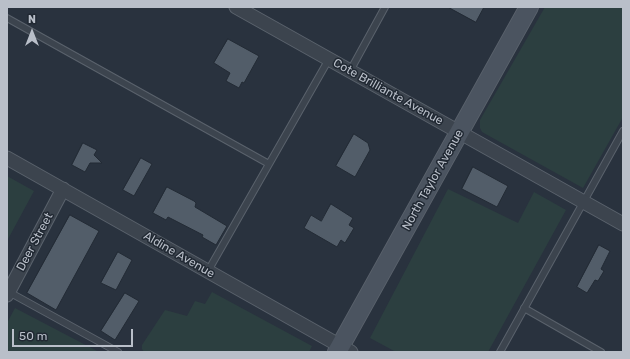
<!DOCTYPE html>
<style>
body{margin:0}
#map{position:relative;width:630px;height:359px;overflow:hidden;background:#29323e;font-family:Rubik,sans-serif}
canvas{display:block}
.frame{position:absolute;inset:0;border:8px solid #b9bfc9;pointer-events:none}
.north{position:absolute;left:12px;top:12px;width:40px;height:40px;-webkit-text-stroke:3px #212933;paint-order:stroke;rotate:0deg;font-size:11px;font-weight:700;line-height:16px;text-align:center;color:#b9bfc9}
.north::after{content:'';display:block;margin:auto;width:14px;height:18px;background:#b9bfc9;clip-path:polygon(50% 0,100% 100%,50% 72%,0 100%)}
.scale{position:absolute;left:12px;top:329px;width:121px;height:18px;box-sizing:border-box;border:2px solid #b9bfc9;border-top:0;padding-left:5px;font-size:12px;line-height:14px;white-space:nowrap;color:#b9bfc9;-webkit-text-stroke:3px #212933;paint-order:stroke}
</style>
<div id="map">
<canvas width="630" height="359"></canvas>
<div class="frame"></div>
<div class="north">N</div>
<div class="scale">50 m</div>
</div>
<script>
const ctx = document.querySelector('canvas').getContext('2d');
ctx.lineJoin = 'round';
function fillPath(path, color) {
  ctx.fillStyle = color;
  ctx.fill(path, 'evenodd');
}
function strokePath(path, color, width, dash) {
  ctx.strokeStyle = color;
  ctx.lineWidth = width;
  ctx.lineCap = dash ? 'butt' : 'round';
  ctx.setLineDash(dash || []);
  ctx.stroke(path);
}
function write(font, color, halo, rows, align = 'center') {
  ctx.font = font + ' Rubik,sans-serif';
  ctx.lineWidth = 3;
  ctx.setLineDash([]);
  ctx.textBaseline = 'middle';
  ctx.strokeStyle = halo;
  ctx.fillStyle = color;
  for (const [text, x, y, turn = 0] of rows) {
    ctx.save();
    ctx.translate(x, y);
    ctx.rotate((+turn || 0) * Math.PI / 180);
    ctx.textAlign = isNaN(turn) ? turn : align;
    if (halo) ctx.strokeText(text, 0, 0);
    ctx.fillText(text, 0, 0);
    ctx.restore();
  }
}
fillPath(new Path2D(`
 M 545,7 L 623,7 L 623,117 L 583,188 L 482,132 L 480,128 L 480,120 Z
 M 7,176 L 34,191 L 7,241 Z
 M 448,189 L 518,223 L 534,192 L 566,210 L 488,352 L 396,352 L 370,338 Z
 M 212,292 L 312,346 L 309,352 L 144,352 L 142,349 L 142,345 L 165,310 L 187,316 L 195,301 L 205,304 Z
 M 15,308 L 99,352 L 7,352 L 7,323 Z`), '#2c3f40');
const building = new Path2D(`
 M 448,7 L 484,7 L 476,22 Z
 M 228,39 L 259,56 L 244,83 L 242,82 L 239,88 L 226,81 L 230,73 L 214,63 Z
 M 354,134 L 368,143 L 370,150 L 355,177 L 336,166 Z
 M 83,143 L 97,150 L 94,155 L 102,163 L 90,163 L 85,172 L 72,165 Z
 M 141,158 L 152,164 L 134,196 L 123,190 Z
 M 473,167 L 508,186 L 497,207 L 462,189 Z
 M 167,187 L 194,201 L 196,203 L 195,207 L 227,226 L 216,245 L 202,237 L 203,235 L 168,217 L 166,220 L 153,213 Z
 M 331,204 L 353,218 L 349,225 L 354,228 L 345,243 L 341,240 L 337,247 L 304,228 L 311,215 L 321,221 Z
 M 70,215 L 99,231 L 56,310 L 27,293 Z
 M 599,245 L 610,251 L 601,269 L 604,271 L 598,281 L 595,280 L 587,293 L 577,287 Z
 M 118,252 L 132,260 L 116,290 L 101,283 Z
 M 125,293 L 139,301 L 115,340 L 101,331 Z`);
fillPath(building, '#525d69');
strokePath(building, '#232b35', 1);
const lane = new Path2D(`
 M 7,18 L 269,164
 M 350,71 L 385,7
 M 208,271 L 329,59
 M 7,291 L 118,352
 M 524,308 L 601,352
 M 500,352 L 623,131`);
const street = new Path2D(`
 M 236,7 L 623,224
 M 7,158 L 351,352
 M 7,295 L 63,189`);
const secondary = new Path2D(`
 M 337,352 L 529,7`);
strokePath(lane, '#5a626c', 8);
strokePath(street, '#5a626c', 15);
strokePath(secondary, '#5a626c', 20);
strokePath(lane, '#3c444e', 6);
strokePath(street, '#3c444e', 13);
strokePath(secondary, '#4b5460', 18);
write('12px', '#b9bfc9', '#212933', [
 ["Cote Brilliante Avenue",388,92,29],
 ["North Taylor Avenue",433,180,-61],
 ["Deer Street",35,242,-62],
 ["Aldine Avenue",179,255,30]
]);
</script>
